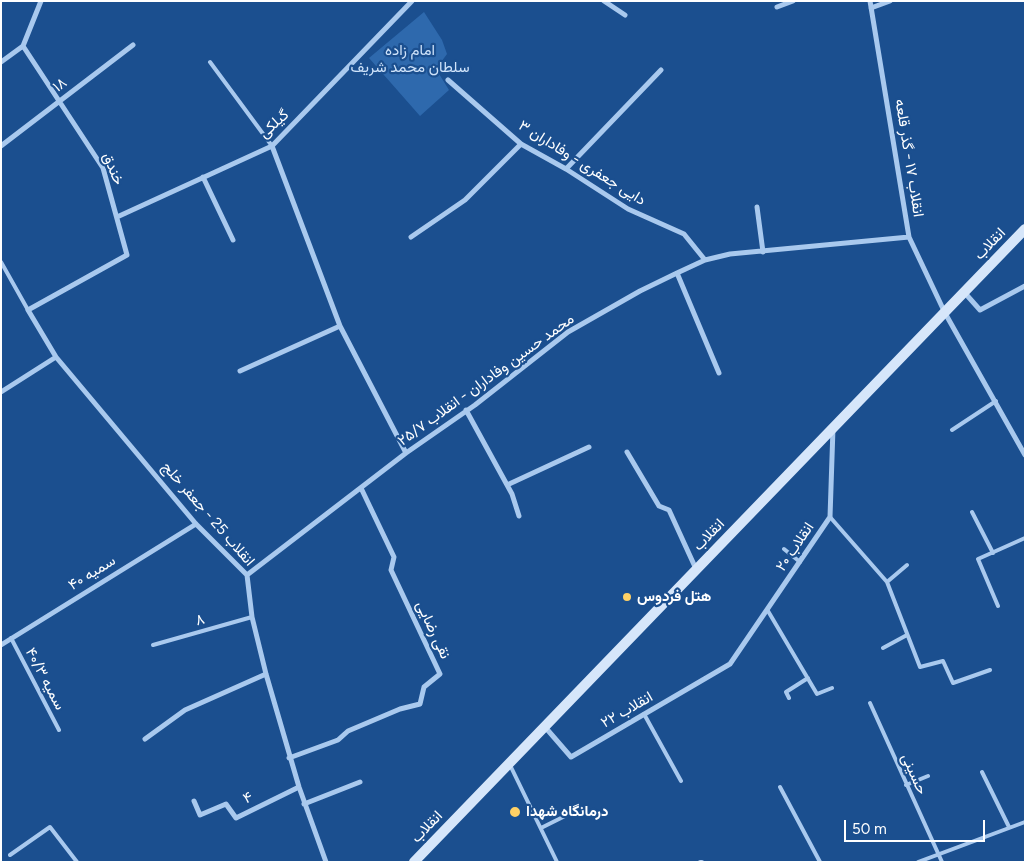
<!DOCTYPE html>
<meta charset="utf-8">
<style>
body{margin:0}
#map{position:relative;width:1026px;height:863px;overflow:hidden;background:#1b4f8f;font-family:Figtree,sans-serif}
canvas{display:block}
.frame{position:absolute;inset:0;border:2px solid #fff;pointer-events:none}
.scale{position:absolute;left:844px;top:820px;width:141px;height:22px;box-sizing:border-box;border:2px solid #fff;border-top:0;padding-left:6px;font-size:15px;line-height:18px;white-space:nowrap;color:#fff;-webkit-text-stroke:4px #1b4f8f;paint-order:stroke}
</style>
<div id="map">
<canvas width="1026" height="863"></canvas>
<div class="frame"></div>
<div class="scale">50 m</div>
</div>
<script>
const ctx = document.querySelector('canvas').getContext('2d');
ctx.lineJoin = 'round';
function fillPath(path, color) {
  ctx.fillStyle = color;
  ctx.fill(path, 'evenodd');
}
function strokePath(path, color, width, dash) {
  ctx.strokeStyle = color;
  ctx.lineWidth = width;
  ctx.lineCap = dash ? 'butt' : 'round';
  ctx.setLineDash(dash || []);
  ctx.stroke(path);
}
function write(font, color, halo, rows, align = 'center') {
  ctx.font = font + ' Figtree,Vazirmatn,sans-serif';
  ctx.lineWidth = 4.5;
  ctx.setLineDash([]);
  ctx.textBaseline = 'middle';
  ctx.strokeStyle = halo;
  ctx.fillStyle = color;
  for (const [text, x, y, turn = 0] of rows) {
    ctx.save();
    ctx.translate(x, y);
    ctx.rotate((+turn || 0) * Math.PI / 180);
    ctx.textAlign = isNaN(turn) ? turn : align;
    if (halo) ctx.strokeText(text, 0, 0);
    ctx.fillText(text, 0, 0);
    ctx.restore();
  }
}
fillPath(new Path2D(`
 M 424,12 L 442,40 L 447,54 L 436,69 L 449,90 L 420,116 L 369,58 Z`), '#2e69ad');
strokePath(new Path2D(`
 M 210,62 L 272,146
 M 1,262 L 28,310
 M 952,430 L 996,401
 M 972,512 L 993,553
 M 830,517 L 887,582 L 920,667 L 943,661 L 953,683 L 990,670
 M 784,549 L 800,562
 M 887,582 L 907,565
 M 998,606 L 978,559 L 1025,538
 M 768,611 L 817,694 L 832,688
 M 11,638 L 59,730
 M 153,645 L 252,617
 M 883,648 L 907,635
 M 789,698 L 786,692 L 808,678
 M 870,703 L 942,862
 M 644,714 L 681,781
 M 510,765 L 557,862
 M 982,772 L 1009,827
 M 906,785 L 928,776
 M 780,787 L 820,862
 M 541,828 L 573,812
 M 10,855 L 50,827 L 77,862
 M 700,862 L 702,862
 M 918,862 L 1025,822`), '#a9c9ee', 4);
strokePath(new Path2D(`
 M 604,1 L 625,15
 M 870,1 L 909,237 L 945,313 L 1025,455
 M 777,7 L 793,1
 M 871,8 L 890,1
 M 1,62 L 23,46
 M 448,80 L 521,144 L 566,169 L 628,209 L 684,234 L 705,260
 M 1,146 L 133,45
 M 272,146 L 340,326 L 406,453
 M 566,169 L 661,70
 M 203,177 L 233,240
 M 757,207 L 763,252
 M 117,217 L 272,146 L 412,1
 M 411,237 L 465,200 L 521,144
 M 677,273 L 719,373
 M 964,292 L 980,310 L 1025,286
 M 56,357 L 196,524 L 247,575 L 252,617 L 266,674 L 299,787 L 326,862
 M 240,371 L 340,326
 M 1,392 L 56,357 L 28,310 L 127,255 L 103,168 L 23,46 L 41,1
 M 466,410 L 512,494 L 519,516
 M 627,452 L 659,506 L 669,510 L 696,569
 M 507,485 L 589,447
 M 247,575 L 406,453 L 475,405 L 568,332 L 640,291 L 677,273 L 705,260 L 730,254 L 909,237
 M 1,645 L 196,524
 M 545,727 L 571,757 L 730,664 L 830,517 L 833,428
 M 145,739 L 185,710 L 266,674
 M 289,758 L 338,740 L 348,731 L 400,709 L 420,704 L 424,687 L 440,674 L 391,570 L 394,557 L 361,488
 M 194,801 L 200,815 L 226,804 L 236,818 L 299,787
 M 304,804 L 360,782`), '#a9c9ee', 5);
strokePath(new Path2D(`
 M 414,862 L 1025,229`), '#d6e6fa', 10);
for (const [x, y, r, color] of [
 [627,597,5,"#ffd166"],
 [515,812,6,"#ffd166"]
]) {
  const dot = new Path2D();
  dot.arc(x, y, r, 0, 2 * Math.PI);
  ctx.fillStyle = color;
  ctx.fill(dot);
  strokePath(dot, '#1b4f8f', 2);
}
write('15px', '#cfe3fa', '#1b4f8f', [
 ["امام زاده",410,51],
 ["سلطان محمد شریف",410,68]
]);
write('15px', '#fff', '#1b4f8f', [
 ["۱۸",60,85,-37],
 ["گیلکی",274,124,-42],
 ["انقلاب ۱۷ - گذر قلعه",909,158,81],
 ["دایی جعفری - وفاداران ۳",582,163,32],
 ["خندق",113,169,67],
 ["انقلاب",990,244,-46],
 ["محمد حسین وفاداران - انقلاب ۲۵/۷",486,380,-36],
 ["انقلاب 25 - جعفر خلج",208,514,49],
 ["انقلاب",709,535,-46],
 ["انقلاب ۲۰",795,547,-56],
 ["سمیه ۴۰",92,573,-32],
 ["۸",200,620,-16],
 ["نقی رضایی",433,630,65],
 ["سمیه ۴۰/۳",45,679,62],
 ["انقلاب ۲۲",627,710,-30],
 ["حسینی",914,774,66],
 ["۴",248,798,-26],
 ["انقلاب",427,827,-46]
]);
write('bold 15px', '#fff', '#1b4f8f', [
 ["هتل فردوس",637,597],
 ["درمانگاه شهدا",526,812]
], 'left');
</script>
